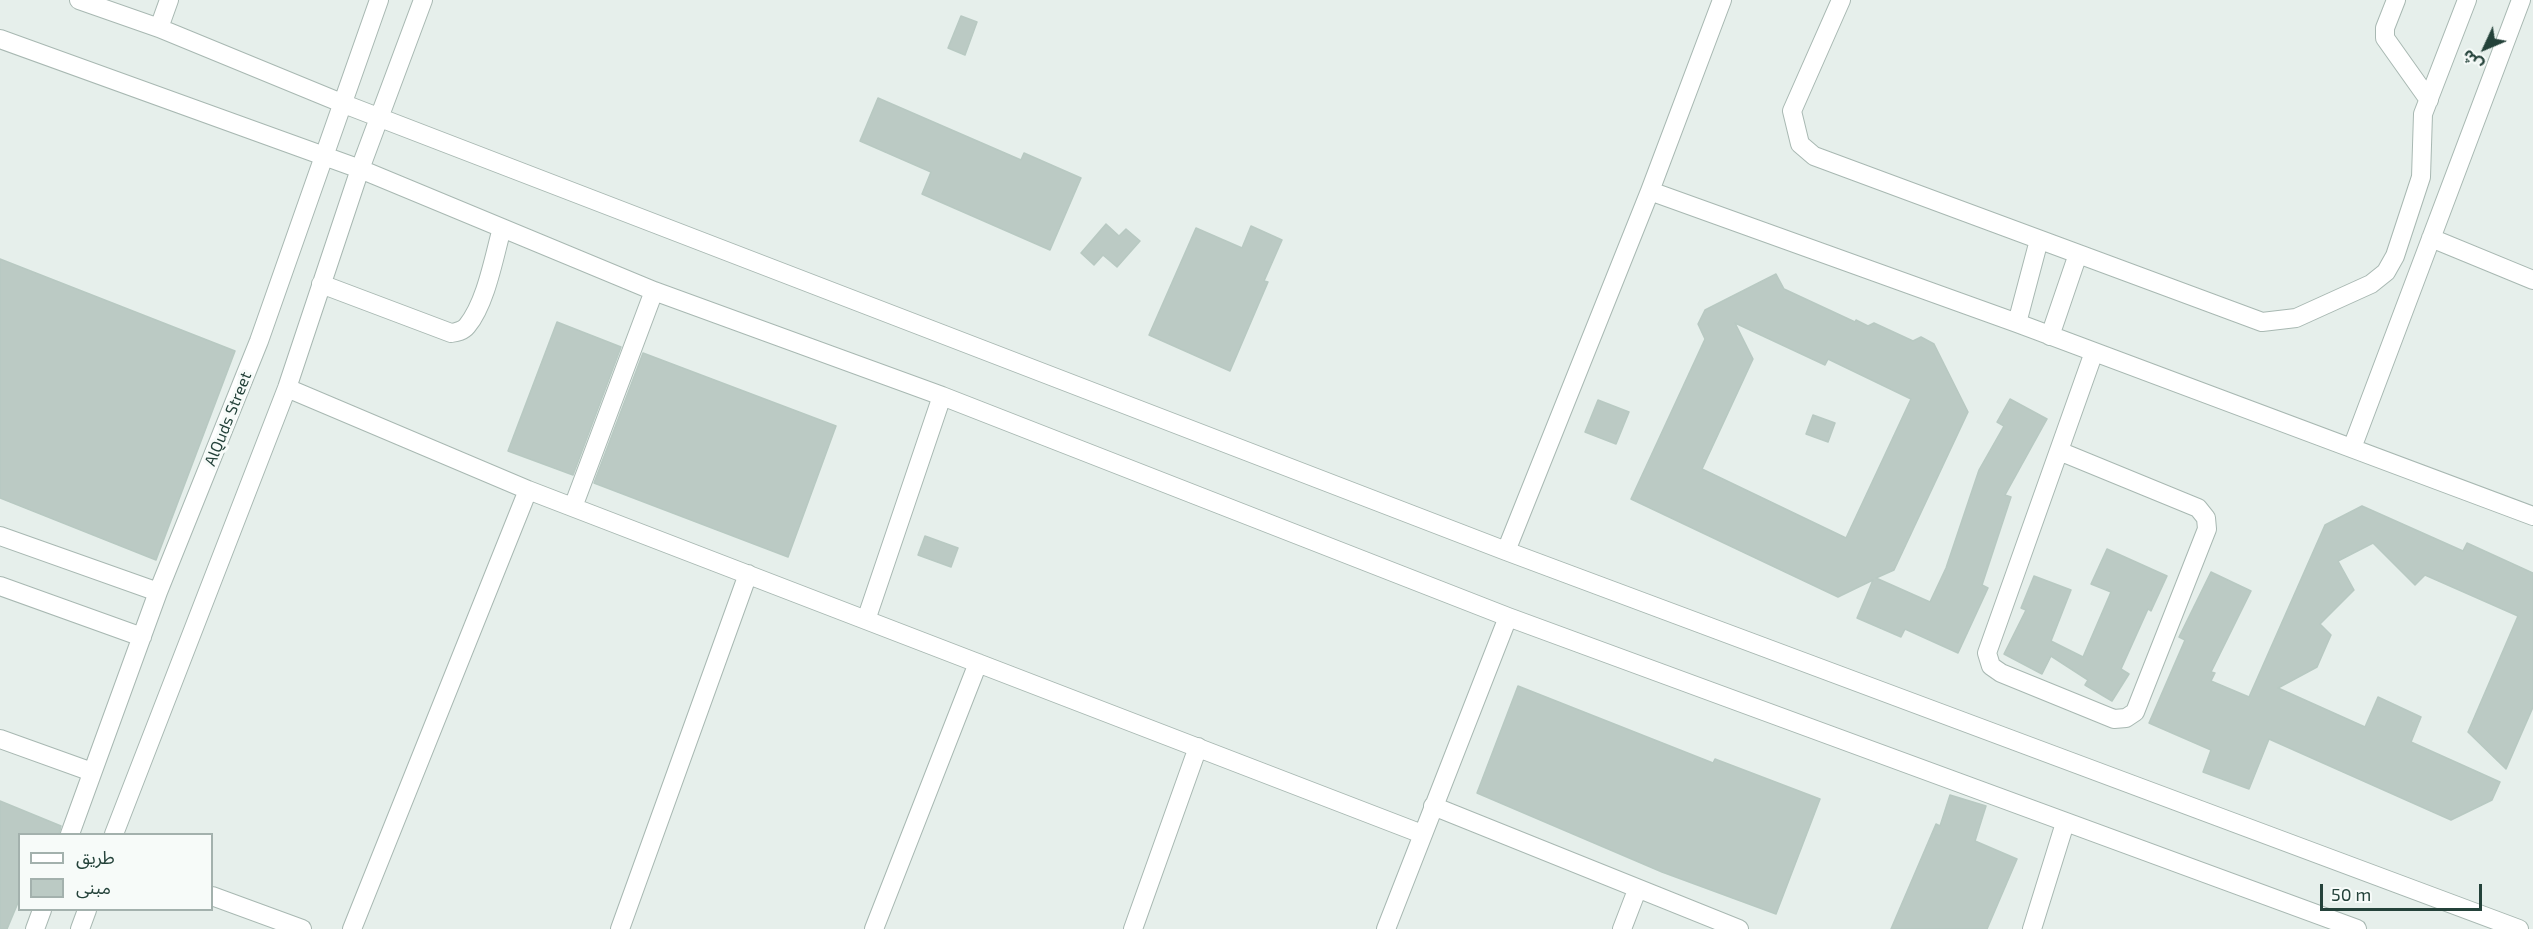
<!DOCTYPE html>
<meta charset="utf-8">
<style>
body{margin:0}
#map{position:relative;width:2533px;height:929px;overflow:hidden;background:#e6efeb;font-family:"Exo 2","Noto Sans Arabic",sans-serif}
canvas{display:block}
.legend{position:absolute;left:18px;top:833px;width:195px;height:78px;box-sizing:border-box;background:#f7fbf9;border:2px solid #a3b1ad;margin:0;padding:8px 10px;list-style:none;font-size:18px;color:#24423a}
.legend li{display:flex;align-items:center;gap:12px;height:30px}
.legend b{width:30px;border:2px solid #a3b1ad}
.north{position:absolute;left:2455px;top:18px;width:60px;height:60px;-webkit-text-stroke:4px #f7fbf9;paint-order:stroke;rotate:226deg;font-size:16px;font-weight:700;line-height:24px;text-align:center;color:#24423a}
.north::after{content:'';display:block;margin:auto;width:21px;height:27px;background:#24423a;clip-path:polygon(50% 0,100% 100%,50% 72%,0 100%)}
.scale{position:absolute;left:2320px;top:884px;width:162px;height:27px;box-sizing:border-box;border:3px solid #24423a;border-top:0;padding-left:8px;font-size:18px;line-height:21px;white-space:nowrap;color:#24423a;-webkit-text-stroke:4px #f7fbf9;paint-order:stroke}
</style>
<div id="map">
<canvas width="2533" height="929"></canvas>
<ul class="legend">
<li><b style="height:8px;background:#fff"></b>طريق</li>
<li><b style="height:16px;background:#bbcac4"></b>مبنى</li>
</ul>
<div class="north">ش</div>
<div class="scale">50 m</div>
</div>
<script>
const ctx = document.querySelector('canvas').getContext('2d');
ctx.lineJoin = 'round';
function fillPath(path, color) {
  ctx.fillStyle = color;
  ctx.fill(path, 'evenodd');
}
function strokePath(path, color, width, dash) {
  ctx.strokeStyle = color;
  ctx.lineWidth = width;
  ctx.lineCap = dash ? 'butt' : 'round';
  ctx.setLineDash(dash || []);
  ctx.stroke(path);
}
function write(font, color, halo, rows, align = 'center') {
  ctx.font = font + ' "Exo 2",sans-serif';
  ctx.lineWidth = 6;
  ctx.setLineDash([]);
  ctx.textBaseline = 'middle';
  ctx.strokeStyle = halo;
  ctx.fillStyle = color;
  for (const [text, x, y, turn = 0] of rows) {
    ctx.save();
    ctx.translate(x, y);
    ctx.rotate((+turn || 0) * Math.PI / 180);
    ctx.textAlign = isNaN(turn) ? turn : align;
    if (halo) ctx.strokeText(text, 0, 0);
    ctx.fillText(text, 0, 0);
    ctx.restore();
  }
}
const building = new Path2D(`
 M 961,16 L 977,22 L 965,55 L 948,48 Z
 M 878,98 L 1021,160 L 1024,153 L 1081,178 L 1050,250 L 922,194 L 931,172 L 860,141 Z
 M 1106,224 L 1119,236 L 1126,229 L 1140,241 L 1117,267 L 1103,255 L 1094,265 L 1081,253 Z
 M 1251,226 L 1282,240 L 1264,281 L 1268,282 L 1230,371 L 1149,335 L 1196,228 L 1242,248 Z
 M 0,259 L 235,351 L 156,560 L 0,498 Z
 M 1776,274 L 1784,289 L 1855,322 L 1856,320 L 1868,326 L 1874,323 L 1913,341 L 1921,337 L 1934,344 L 1968,412 L 1894,570 L 1876,578 L 1930,602 L 1946,568 L 1979,470 L 2004,426 L 1997,422 L 2010,399 L 2047,419 L 2005,495 L 2011,497 L 1982,585 L 1988,588 L 1958,653 L 1905,629 L 1901,637 L 1857,618 L 1873,580 L 1838,597 L 1631,499 L 1705,339 L 1698,324 L 1705,310 ZM 1735,323 L 1825,365 L 1828,359 L 1911,399 L 1846,538 L 1702,469 L 1753,359 Z
 M 557,322 L 621,347 L 573,475 L 508,451 Z
 M 643,353 L 836,426 L 788,557 L 594,483 Z
 M 1598,400 L 1629,412 L 1616,444 L 1585,432 Z
 M 1813,415 L 1835,423 L 1828,442 L 1806,434 Z
 M 2362,506 L 2463,551 L 2467,543 L 2533,573 L 2533,707 L 2506,769 L 2468,732 L 2518,616 L 2425,575 L 2415,585 L 2373,543 L 2338,561 L 2354,590 L 2320,624 L 2331,635 L 2317,667 L 2278,688 L 2365,727 L 2378,697 L 2421,717 L 2411,742 L 2500,782 L 2492,800 L 2451,820 L 2269,739 L 2249,789 L 2203,772 L 2211,750 L 2149,723 L 2185,640 L 2179,637 L 2211,572 L 2251,591 L 2211,672 L 2215,673 L 2211,681 L 2249,697 L 2325,525 Z
 M 925,536 L 958,548 L 951,567 L 918,555 Z
 M 2107,549 L 2167,576 L 2151,611 L 2148,609 L 2121,669 L 2129,674 L 2112,701 L 2085,685 L 2088,680 L 2051,656 L 2042,674 L 2004,654 L 2026,610 L 2021,608 L 2034,576 L 2071,590 L 2051,641 L 2083,657 L 2111,592 L 2091,584 Z
 M 1518,686 L 1713,763 L 1715,759 L 1820,799 L 1776,914 L 1662,872 L 1477,793 Z
 M 1950,795 L 1986,806 L 1975,841 L 2017,859 L 1987,929 L 1891,929 L 1936,824 L 1940,826 Z
 M 0,801 L 61,826 L 59,834 L 20,834 L 20,898 L 7,929 L 0,929 Z`);
fillPath(building, '#bbcac4');
strokePath(building, '#b8c9c2', 1.5);
const minor = new Path2D(`
 M 79,0 L 159,28 L 344,104 L 1506,551 L 2519,929
 M 1841,0 L 1792,111 L 1800,144 L 1814,156 L 2262,322 L 2296,318 L 2371,284 L 2386,272 L 2395,256 L 2421,177 L 2423,114 L 2467,0
 M 2396,0 L 2385,28 L 2385,38 L 2429,100
 M 159,28 L 169,0
 M 0,39 L 360,169 L 654,291 L 942,396 L 1508,617 L 2357,929
 M 1650,191 L 2017,323 L 2533,516
 M 2431,238 L 2533,280
 M 321,284 L 451,333 C 457,332 463,331 467,326 C 486,303 494,257 502,228
 M 2017,323 L 2039,240
 M 2050,336 L 2078,254
 M 287,388 L 528,490 L 1422,834
 M 2352,448 L 2521,0
 M 2059,451 L 2198,508 L 2206,518 L 2207,529 L 2135,712 L 2126,718 L 2114,719 L 2001,673 L 1991,666 L 1987,653 L 2094,352
 M 573,507 L 654,291
 M 0,536 L 158,592
 M 1506,551 L 1650,191 L 1722,0
 M 0,586 L 142,637
 M 866,620 L 942,396
 M 0,739 L 92,772
 M 1433,806 L 1739,929
 M 70,834 L 158,592 L 259,341 L 379,0
 M 114,834 L 287,388 L 360,169 L 423,0
 M 212,896 L 302,929
 M 35,929 L 42,910
 M 80,929 L 87,910
 M 352,929 L 528,490
 M 620,929 L 748,574
 M 874,929 L 978,663
 M 1133,929 L 1198,747
 M 1386,929 L 1508,617
 M 1622,929 L 1637,890
 M 2032,929 L 2065,823`);
strokePath(minor, '#a8b8b2', 20);
strokePath(minor, '#fff', 18);
write('16px', '#24423a', '#f7fbf9', [
 ["AlQuds Street",228,419,-68]
]);
</script>
